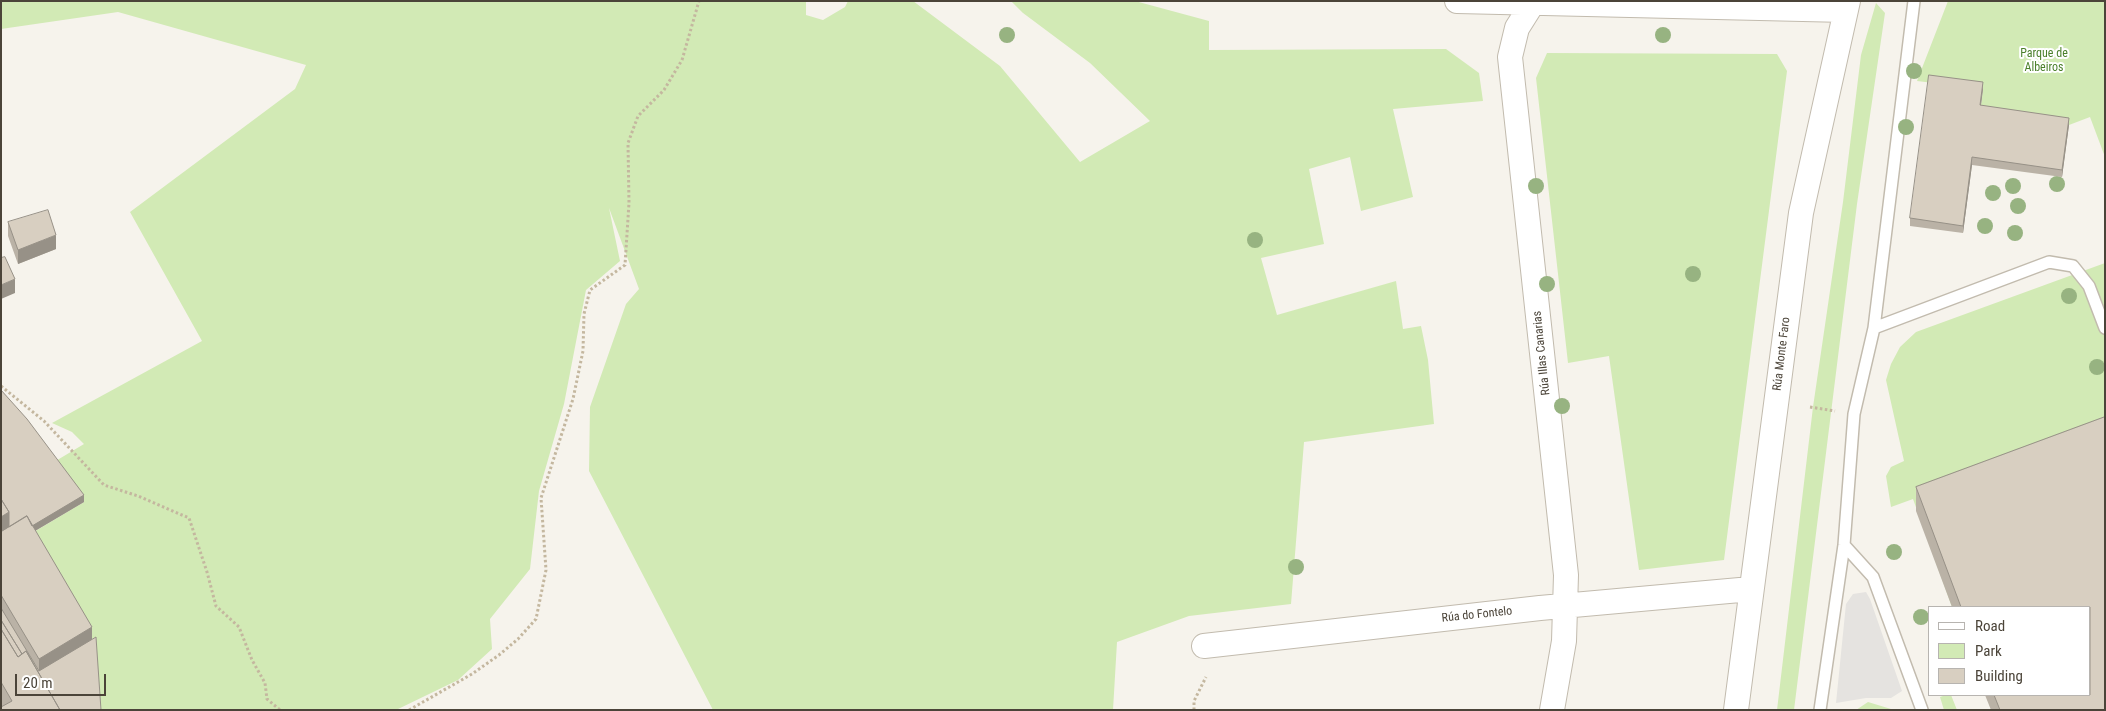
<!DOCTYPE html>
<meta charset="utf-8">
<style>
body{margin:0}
#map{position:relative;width:2106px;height:711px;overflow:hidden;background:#f6f3ec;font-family:"Roboto Condensed",sans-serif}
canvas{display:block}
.frame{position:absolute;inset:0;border:2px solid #4b4439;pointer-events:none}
.legend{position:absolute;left:1928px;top:606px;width:162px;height:90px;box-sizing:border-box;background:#fff;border:1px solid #b7b4b0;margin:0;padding:6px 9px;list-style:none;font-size:15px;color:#4b4439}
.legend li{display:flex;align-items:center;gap:10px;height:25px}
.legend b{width:25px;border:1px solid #b7b4b0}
.scale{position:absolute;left:15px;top:674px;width:91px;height:22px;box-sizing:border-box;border:2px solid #4b4439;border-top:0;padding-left:6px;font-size:15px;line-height:18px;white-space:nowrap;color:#4b4439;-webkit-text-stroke:4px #fff;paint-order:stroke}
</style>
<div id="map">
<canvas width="2106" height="711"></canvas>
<div class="frame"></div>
<ul class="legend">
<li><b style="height:6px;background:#fff"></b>Road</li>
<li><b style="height:14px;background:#d2eab5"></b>Park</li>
<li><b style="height:14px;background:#d8cfc1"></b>Building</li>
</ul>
<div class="scale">20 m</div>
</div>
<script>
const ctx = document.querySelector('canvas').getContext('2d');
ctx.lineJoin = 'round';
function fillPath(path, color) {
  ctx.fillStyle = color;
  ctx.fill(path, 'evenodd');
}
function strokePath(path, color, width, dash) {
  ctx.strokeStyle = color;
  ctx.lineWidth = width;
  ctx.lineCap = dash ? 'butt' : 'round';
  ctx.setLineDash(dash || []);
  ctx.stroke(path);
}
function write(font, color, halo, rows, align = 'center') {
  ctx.font = font + ' "Roboto Condensed",sans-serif';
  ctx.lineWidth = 4;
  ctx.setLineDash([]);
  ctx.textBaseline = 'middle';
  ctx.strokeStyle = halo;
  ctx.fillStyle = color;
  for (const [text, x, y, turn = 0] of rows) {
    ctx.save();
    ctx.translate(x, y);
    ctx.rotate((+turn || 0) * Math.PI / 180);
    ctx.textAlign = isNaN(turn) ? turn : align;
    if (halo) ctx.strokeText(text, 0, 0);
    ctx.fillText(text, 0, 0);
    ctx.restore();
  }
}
fillPath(new Path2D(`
 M 1,1 L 806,1 L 806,15 L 823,20 L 845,7 L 848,1 L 913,1 L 1000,66 L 1080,162 L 1150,121 L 1090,63 L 1023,13 L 1011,1 L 1135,1 L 1209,21 L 1209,50 L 1446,49 L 1479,73 L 1483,101 L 1393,109 L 1413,197 L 1361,211 L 1350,157 L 1309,169 L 1324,244 L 1261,258 L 1277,315 L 1396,281 L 1403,329 L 1421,326 L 1428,360 L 1434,424 L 1304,442 L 1291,604 L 1189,616 L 1117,642 L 1113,710 L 713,710 L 589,471 L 590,407 L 626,304 L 639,289 L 609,208 L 620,261 L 586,290 L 564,404 L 539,491 L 530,569 L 490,619 L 492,649 L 458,680 L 396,710 L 101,710 L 95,644 L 27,536 L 84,502 L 54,462 L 84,444 L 72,432 L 52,423 L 202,341 L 130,212 L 295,89 L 306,65 L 118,12 L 1,29 Z
 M 1948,1 L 2105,1 L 2105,157 L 2090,117 L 2069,125 L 1980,112 L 1983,89 L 1917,81 Z
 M 1876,3 L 1885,13 L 1857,204 L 1794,710 L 1777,710 L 1813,407 L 1843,202 L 1861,55 Z
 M 1547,53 L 1777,54 L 1787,71 L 1724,560 L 1639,570 L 1609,356 L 1568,363 L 1536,78 Z
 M 2105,263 L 2105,710 L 2090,695 L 2090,607 L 1952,607 L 1913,499 L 1891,507 L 1886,476 L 1891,467 L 1904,461 L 1886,380 L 1891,364 L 1900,347 L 1916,332 Z
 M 1946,695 L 1951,695 L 1957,710 L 1944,710 L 1940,697 Z
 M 1868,702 L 1891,709 L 1892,710 L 1856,710 Z`), '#d2eab5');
fillPath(new Path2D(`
 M 1866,592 L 1870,599 L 1902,691 L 1891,698 L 1866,698 L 1836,703 L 1846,604 L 1853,594 Z`), '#e5e3e0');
const service = new Path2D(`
 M 1874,328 L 2049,262 L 2073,266 L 2089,286 L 2105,328
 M 1844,545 L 1873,577 L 1922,710
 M 1820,710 L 1844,545 L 1854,414 L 1874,328 L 1914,1`);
const minor = new Path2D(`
 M 1457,1 L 1846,10
 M 1534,1 L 1517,28 L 1510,57 L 1566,575 L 1564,641 L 1552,710
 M 1204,646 L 1540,608 L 1751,589
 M 1736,710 L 1801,213 L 1848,1`);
strokePath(service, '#c2bbae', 14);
strokePath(minor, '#c2bbae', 26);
strokePath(new Path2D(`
 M 1,386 L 44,421 L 104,485 L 138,496 L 189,518 L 207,572 L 216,606 L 239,627 L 252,660 L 265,683 L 267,699 L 280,710
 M 1810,407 L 1835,411
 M 409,710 L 472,674 L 499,655 L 518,639 L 536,619 L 546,570 L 541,498 L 573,399 L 583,351 L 584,314 L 590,290 L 625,265 L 629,203 L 628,143 L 638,116 L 664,90 L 682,60 L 699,1
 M 1194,710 L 1194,701 L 1206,677`), '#c4b79f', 3, [2.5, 2.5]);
strokePath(service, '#fff', 11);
strokePath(minor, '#fff', 24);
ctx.fillStyle = '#97b381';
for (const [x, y] of [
 [1007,35],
 [1663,35],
 [1914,71],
 [1906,127],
 [2057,184],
 [1536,186],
 [2013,186],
 [1993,193],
 [2018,206],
 [1985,226],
 [2015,233],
 [1255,240],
 [1693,274],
 [1547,284],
 [2069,296],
 [2097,367],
 [1562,406],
 [1894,552],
 [1296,567],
 [1921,617]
]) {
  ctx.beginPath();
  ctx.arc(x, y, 8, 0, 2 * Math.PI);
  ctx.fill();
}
fillPath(new Path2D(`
 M 1983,89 L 1981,105 L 2069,125 L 2062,177 L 1972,165 L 1963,233 L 1910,226 L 1910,218 Z
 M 8,222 L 56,249 L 18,264 L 8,236 Z
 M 1,390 L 84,502 L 35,531 L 92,639 L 1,710 Z
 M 2105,417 L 2105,710 L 1991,710 L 1985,695 L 2090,695 L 2090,607 L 1952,607 L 1916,511 L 1916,487 Z`), '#bab2a6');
fillPath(new Path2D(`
 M 1983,82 L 1983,89 L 1980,112 L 1980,105 Z
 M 2069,118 L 2069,125 L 2062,177 L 2062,170 Z
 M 1972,157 L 1972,165 L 1963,233 L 1963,226 Z
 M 56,235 L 56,249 L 18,264 L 18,250 Z
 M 15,279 L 15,293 L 1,299 L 1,285 Z
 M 84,495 L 84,502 L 1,551 L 1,517 L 9,512 Z
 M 92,627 L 92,647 L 39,678 L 39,659 Z`), '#979187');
const building = new Path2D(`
 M 1929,75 L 1983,82 L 1980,105 L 2069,118 L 2062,170 L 1972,157 L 1963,226 L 1910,218 Z
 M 48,210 L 56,235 L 18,250 L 8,222 Z
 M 5,257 L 15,279 L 1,285 L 1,258 Z
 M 1,390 L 27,419 L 84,495 L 32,526 L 27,516 L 9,527 L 9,512 L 1,499 Z
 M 2105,417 L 2105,710 L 2000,710 L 1994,695 L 2090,695 L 2090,607 L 1961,607 L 1916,487 Z
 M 1,499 L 9,512 L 1,517 Z
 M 27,516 L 92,627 L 39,659 L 1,595 L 1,532 Z
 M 1,608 L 39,671 L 96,637 L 101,710 L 60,710 L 26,651 L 22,654 L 1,620 Z
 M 1,620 L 22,654 L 18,657 L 1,629 Z
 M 1,629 L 18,657 L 26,651 L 60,710 L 1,710 L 1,707 L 12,701 L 1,682 Z`);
fillPath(building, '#d8cfc1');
strokePath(building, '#979187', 1);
write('12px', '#4a7f2a', '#fff', [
 ["Parque de",2044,54],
 ["Albeiros",2044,68]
]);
write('12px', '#4b4439', '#fff', [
 ["Rúa Illas Canarias",1542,353,-96],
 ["Rúa Monte Faro",1782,354,-83],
 ["Rúa do Fontelo",1477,615,-6]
]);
</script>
